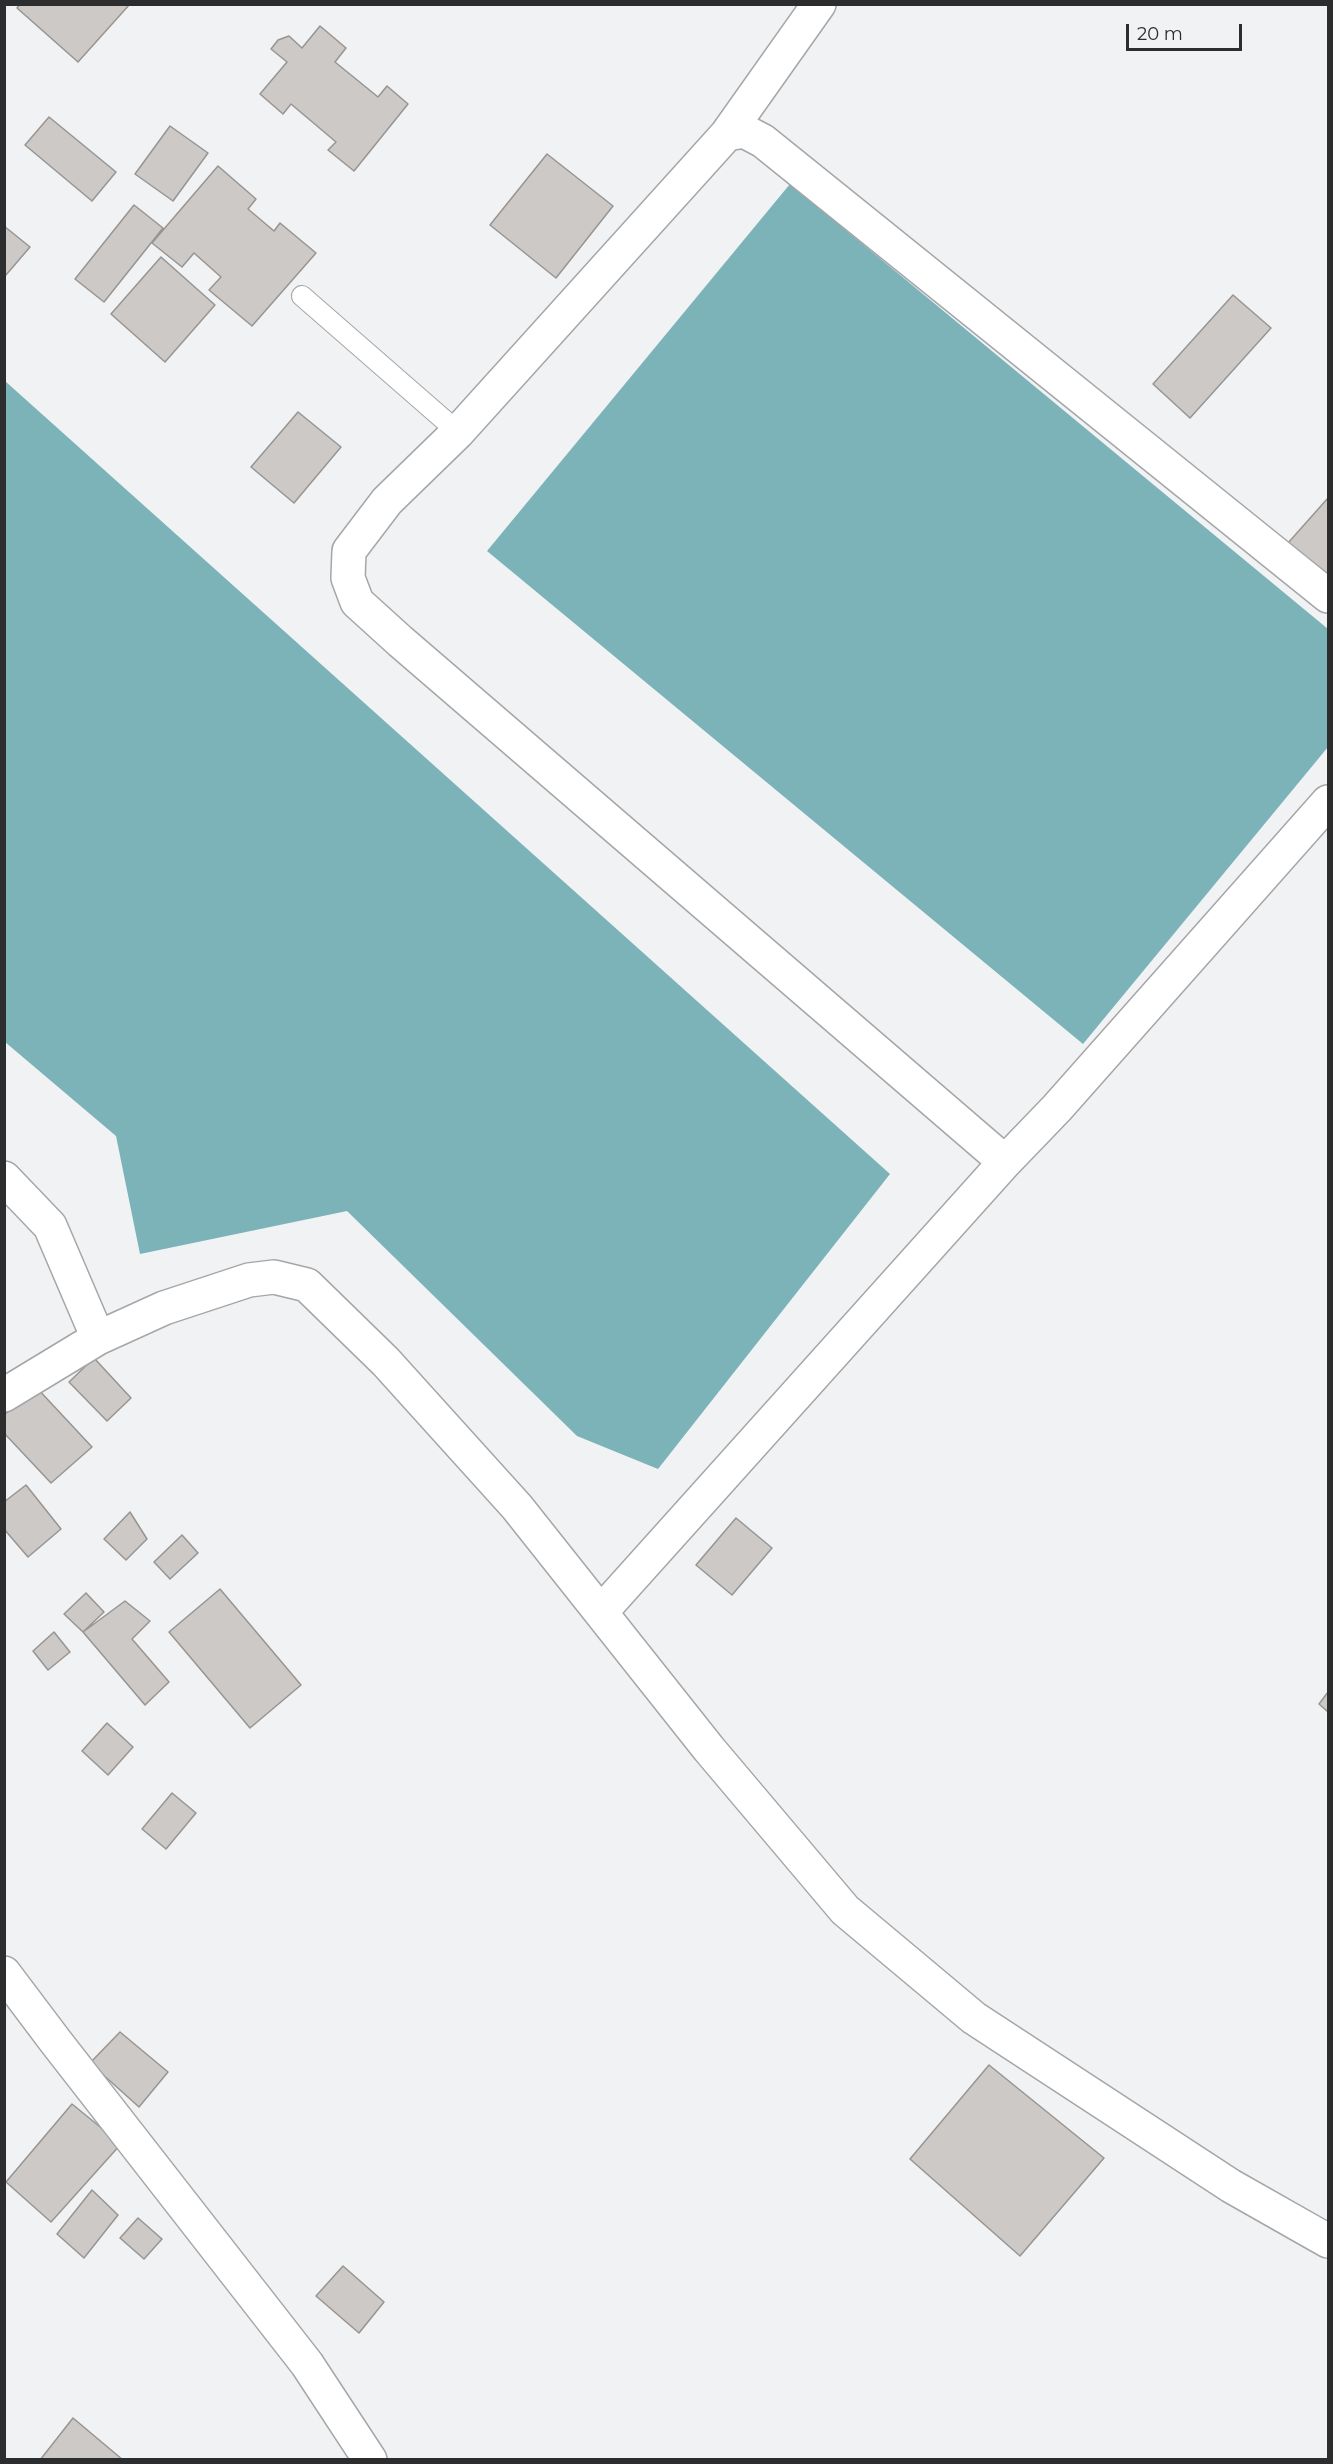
<!DOCTYPE html>
<style>
body{margin:0}
#map{position:relative;width:1333px;height:2464px;overflow:hidden;background:#f0f2f4;font-family:Montserrat,sans-serif}
canvas{display:block}
.frame{position:absolute;inset:0;border:6px solid #2c2d2e;pointer-events:none}
.scale{position:absolute;left:1126px;top:24px;width:116px;height:27px;box-sizing:border-box;border:3px solid #2c2d2e;border-top:0;padding-left:8px;font-size:18px;line-height:21px;white-space:nowrap;color:#2c2d2e;-webkit-text-stroke:4px #f0f2f4;paint-order:stroke}
</style>
<div id="map">
<canvas width="1333" height="2464"></canvas>
<div class="frame"></div>
<div class="scale">20 m</div>
</div>
<script>
const ctx = document.querySelector('canvas').getContext('2d');
ctx.lineJoin = 'round';
function fillPath(path, color) {
  ctx.fillStyle = color;
  ctx.fill(path, 'evenodd');
}
function strokePath(path, color, width, dash) {
  ctx.strokeStyle = color;
  ctx.lineWidth = width;
  ctx.lineCap = dash ? 'butt' : 'round';
  ctx.setLineDash(dash || []);
  ctx.stroke(path);
}
fillPath(new Path2D(`
 M 790,184 L 1328,629 L 1328,747 L 1083,1044 L 487,551 Z
 M 5,381 L 890,1174 L 658,1469 L 577,1436 L 347,1211 L 140,1254 L 116,1136 L 5,1042 Z`), '#7cb3b9');
const building = new Path2D(`
 M 20,4 L 130,4 L 78,62 L 17,8 Z
 M 320,26 L 346,48 L 335,62 L 378,97 L 387,86 L 408,104 L 354,171 L 328,150 L 336,142 L 291,104 L 283,114 L 260,94 L 287,62 L 271,49 L 278,40 L 289,36 L 302,48 Z
 M 49,117 L 116,172 L 92,201 L 25,145 Z
 M 170,126 L 208,153 L 173,201 L 135,174 Z
 M 547,154 L 613,206 L 556,278 L 490,225 Z
 M 218,166 L 256,199 L 248,209 L 274,231 L 280,223 L 316,253 L 252,326 L 209,290 L 221,277 L 194,253 L 182,267 L 152,243 Z
 M 134,205 L 163,228 L 104,302 L 75,279 Z
 M 4,226 L 30,247 L 6,275 L 4,274 Z
 M 161,257 L 215,305 L 165,362 L 111,314 Z
 M 1233,295 L 1271,328 L 1190,418 L 1153,384 Z
 M 298,412 L 341,447 L 294,503 L 251,467 Z
 M 1328,498 L 1328,580 L 1288,543 Z
 M 94,1358 L 131,1398 L 107,1421 L 69,1382 Z
 M 36,1387 L 92,1447 L 51,1483 L 4,1433 L 4,1415 Z
 M 26,1485 L 61,1529 L 28,1557 L 4,1529 L 4,1502 Z
 M 130,1512 L 147,1539 L 126,1560 L 104,1539 Z
 M 736,1518 L 772,1548 L 732,1595 L 696,1565 Z
 M 182,1535 L 198,1553 L 170,1579 L 154,1562 Z
 M 220,1589 L 301,1685 L 250,1728 L 169,1632 Z
 M 86,1593 L 104,1612 L 83,1632 L 64,1614 Z
 M 125,1601 L 150,1621 L 132,1639 L 169,1682 L 145,1705 L 83,1632 Z
 M 54,1632 L 70,1652 L 48,1670 L 33,1651 Z
 M 1328,1692 L 1328,1712 L 1319,1704 Z
 M 107,1723 L 133,1747 L 108,1775 L 82,1751 Z
 M 172,1793 L 196,1813 L 166,1849 L 142,1829 Z
 M 120,2032 L 168,2072 L 139,2107 L 90,2063 Z
 M 989,2065 L 1104,2158 L 1020,2256 L 910,2159 Z
 M 72,2104 L 121,2144 L 51,2222 L 6,2182 Z
 M 92,2190 L 118,2215 L 84,2258 L 57,2234 Z
 M 138,2218 L 162,2239 L 144,2259 L 120,2238 Z
 M 343,2266 L 384,2302 L 359,2333 L 316,2296 Z
 M 73,2418 L 123,2460 L 40,2460 Z`);
fillPath(building, '#ccc9c7');
strokePath(building, '#979492', 1.5);
const service = new Path2D(`
 M 302,296 L 458,432`);
const minor = new Path2D(`
 M 727,134 L 819,4
 M 1005,1162 L 400,641 L 357,602 L 348,578 L 349,551 L 387,501 L 458,432 L 727,134 L 744,131 L 763,141 L 1328,596
 M 4,1178 L 50,1226 L 98,1338
 M 4,1395 L 98,1338 L 164,1308 L 249,1280 L 274,1277 L 307,1285 L 386,1362 L 517,1507 L 709,1749 L 845,1910 L 974,2018 L 1231,2186 L 1328,2241
 M 601,1612 L 1005,1162 L 1057,1108 L 1328,802
 M 4,1973 L 56,2042 L 307,2364 L 370,2460`);
strokePath(service, '#a4a6a8', 22);
strokePath(minor, '#a4a6a8', 36);
strokePath(service, '#fff', 20);
strokePath(minor, '#fff', 33);
</script>
